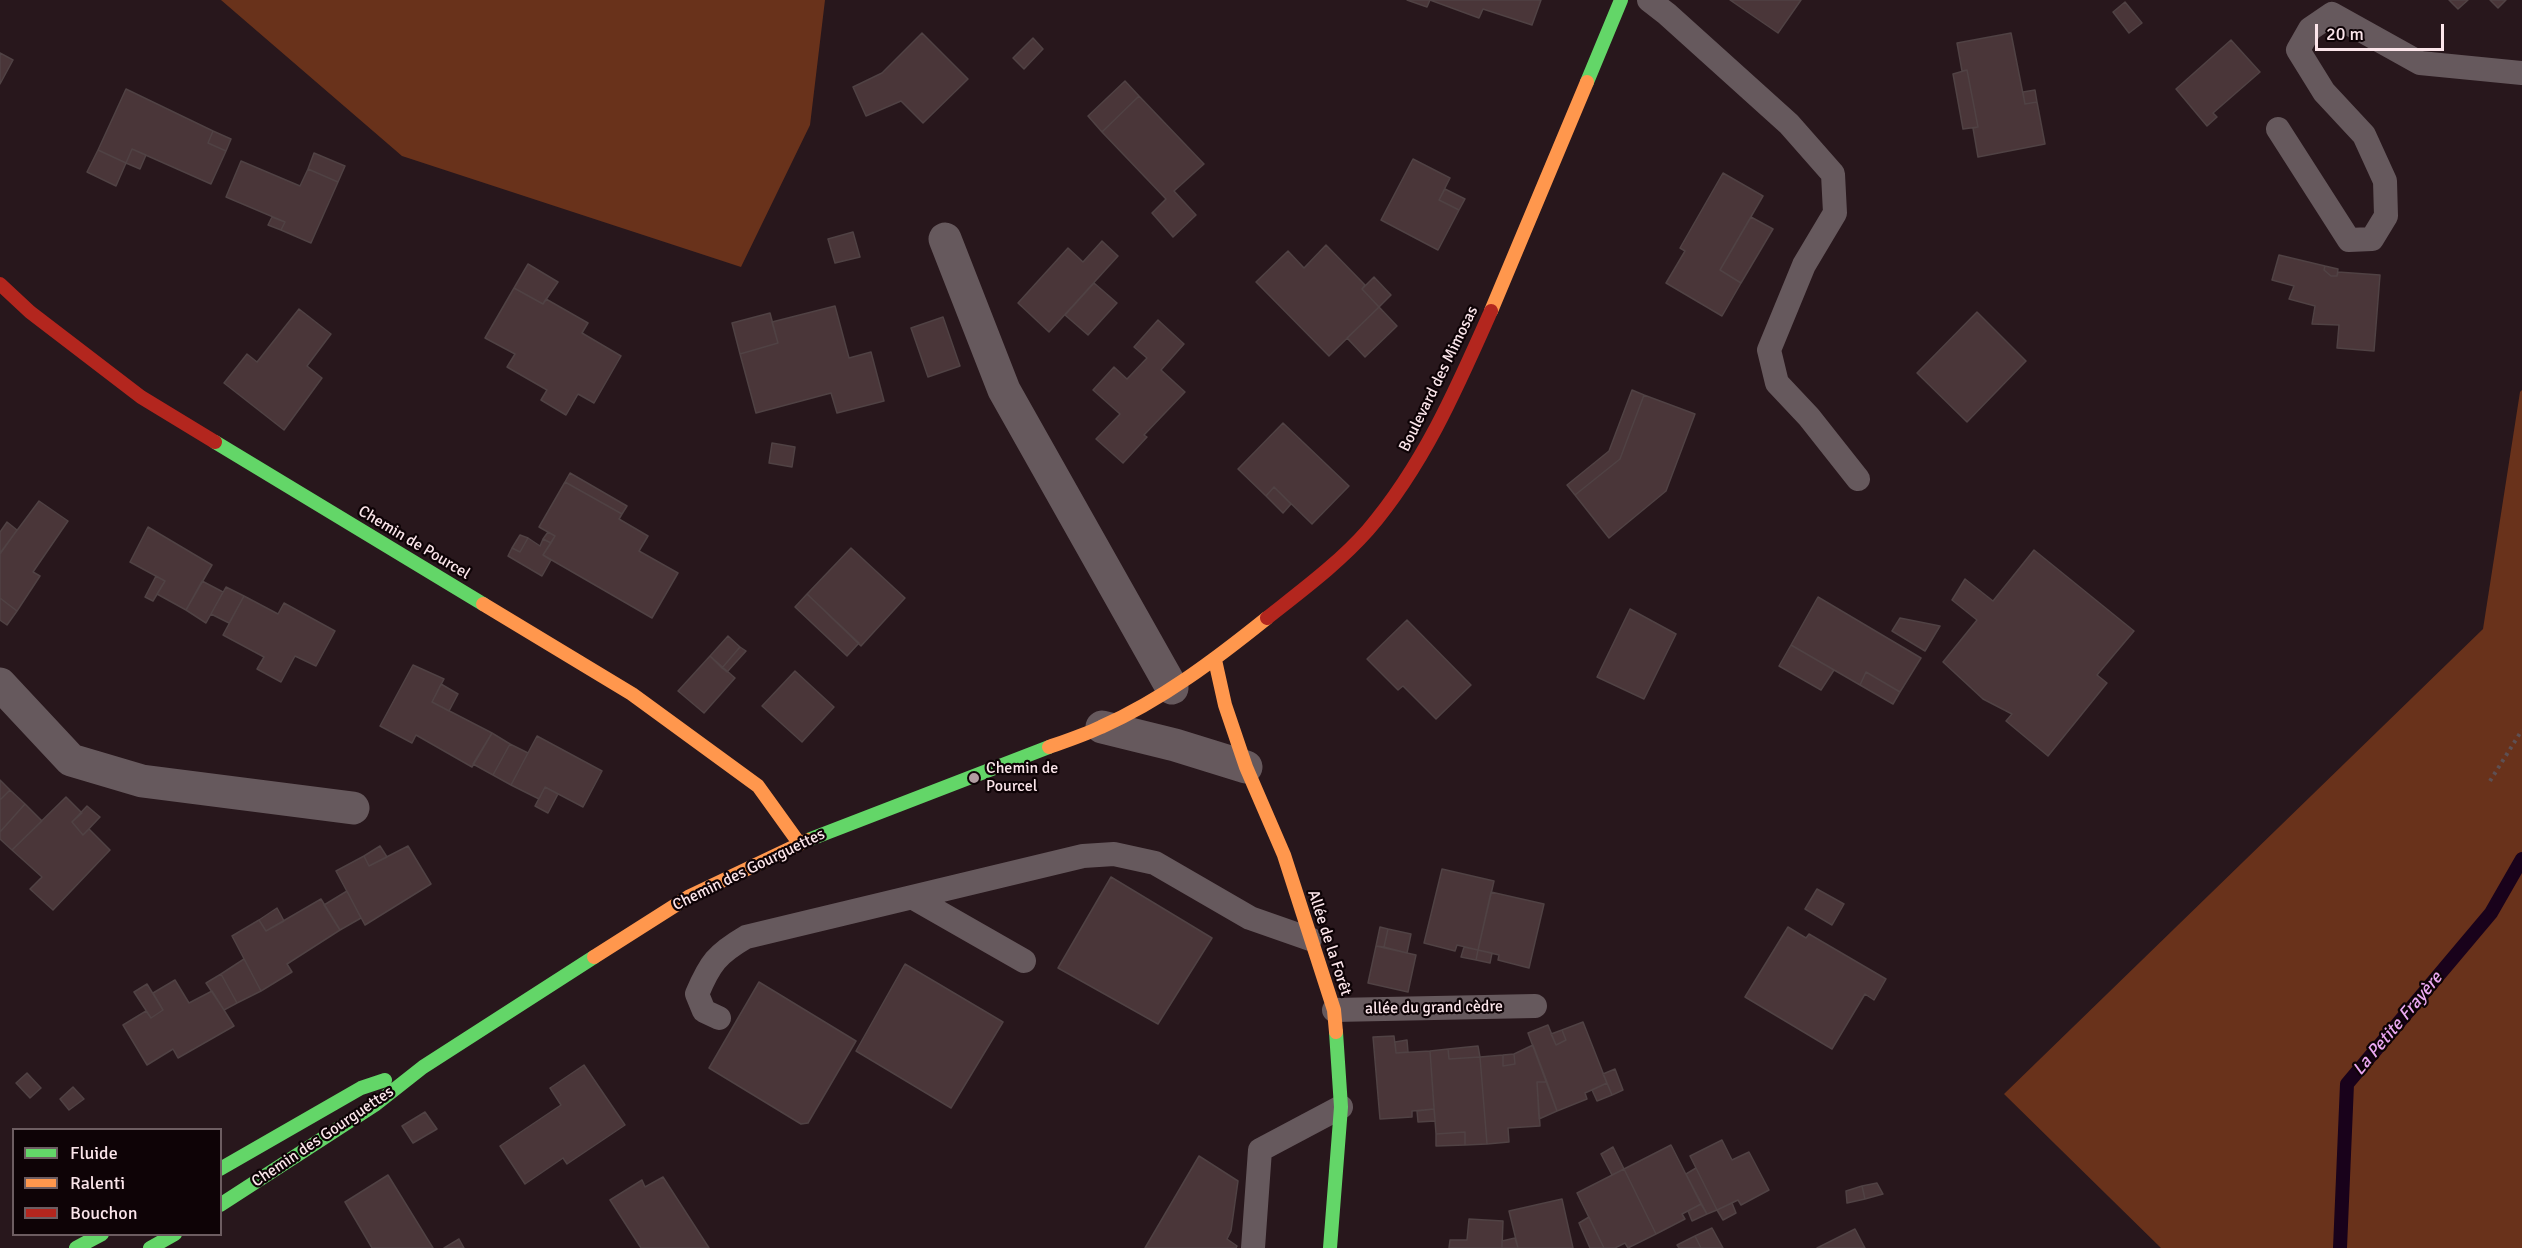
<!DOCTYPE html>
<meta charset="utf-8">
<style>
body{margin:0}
#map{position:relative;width:2522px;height:1248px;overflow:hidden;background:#28171c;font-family:Signika,sans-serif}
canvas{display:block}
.legend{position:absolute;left:12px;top:1128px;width:210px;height:108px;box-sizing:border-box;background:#0e0306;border:2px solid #6d5d61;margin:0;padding:8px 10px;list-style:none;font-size:18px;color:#fbe5ea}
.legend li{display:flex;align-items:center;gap:12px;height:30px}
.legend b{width:30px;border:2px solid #6d5d61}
.scale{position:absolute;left:2315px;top:24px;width:129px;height:27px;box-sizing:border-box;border:3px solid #fbe5ea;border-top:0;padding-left:8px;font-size:18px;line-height:21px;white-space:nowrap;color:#fbe5ea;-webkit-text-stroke:4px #0e0306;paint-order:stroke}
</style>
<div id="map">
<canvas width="2522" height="1248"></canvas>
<ul class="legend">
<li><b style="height:8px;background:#63d668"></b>Fluide</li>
<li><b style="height:8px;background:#ff974d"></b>Ralenti</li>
<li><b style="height:8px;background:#b3261e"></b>Bouchon</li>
</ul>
<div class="scale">20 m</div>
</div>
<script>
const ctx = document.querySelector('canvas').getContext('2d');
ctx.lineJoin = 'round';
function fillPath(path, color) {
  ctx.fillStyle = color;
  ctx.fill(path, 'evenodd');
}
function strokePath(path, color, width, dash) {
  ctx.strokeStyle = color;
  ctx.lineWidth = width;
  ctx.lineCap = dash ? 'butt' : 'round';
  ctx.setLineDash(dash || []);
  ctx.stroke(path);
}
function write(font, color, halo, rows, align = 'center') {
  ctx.font = font + ' Signika,sans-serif';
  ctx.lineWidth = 4.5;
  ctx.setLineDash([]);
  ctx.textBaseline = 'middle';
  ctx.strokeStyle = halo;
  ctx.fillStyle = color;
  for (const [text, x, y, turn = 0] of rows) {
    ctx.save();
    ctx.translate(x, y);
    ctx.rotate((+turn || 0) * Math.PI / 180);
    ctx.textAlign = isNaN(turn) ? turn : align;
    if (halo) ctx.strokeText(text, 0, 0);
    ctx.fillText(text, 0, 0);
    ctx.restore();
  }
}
fillPath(new Path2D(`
 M 221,0 L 825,0 L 810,125 L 741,267 L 402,156 Z
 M 2522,390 L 2522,1248 L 2161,1248 L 2004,1094 L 2483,629 L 2520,392 Z`), '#69321b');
strokePath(new Path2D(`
 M 2340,1248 L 2347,1084 L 2491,913 L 2522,859`), '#19021b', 14);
const building = new Path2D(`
 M 1407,0 L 1430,0 L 1427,7 Z
 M 1430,0 L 1541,0 L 1532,25 L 1483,9 L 1479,18 Z
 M 1730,0 L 1801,0 L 1778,33 Z
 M 2449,0 L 2468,0 L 2458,9 Z
 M 2490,0 L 2506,0 L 2498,8 Z
 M 2125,2 L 2142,23 L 2129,33 L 2113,12 Z
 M 922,33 L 968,79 L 923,123 L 901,101 L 866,116 L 853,87 L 882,73 Z
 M 2011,33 L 2025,104 L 2037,102 L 2045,144 L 1978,157 L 1973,128 L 1978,127 L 1967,70 L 1962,71 L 1957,43 Z
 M 1033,38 L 1043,49 L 1024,69 L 1013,58 Z
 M 2231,40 L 2260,72 L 2213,113 L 2217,117 L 2207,126 L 2176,89 Z
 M 0,53 L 13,60 L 0,84 Z
 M 1967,70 L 1978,127 L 1963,129 L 1953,74 Z
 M 1125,81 L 1139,96 L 1102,132 L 1088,116 Z
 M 126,89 L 213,131 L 208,143 L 226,151 L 211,184 L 132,149 L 126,163 L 98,150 Z
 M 2035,90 L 2037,102 L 2025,104 L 2023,92 Z
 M 1139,96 L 1204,164 L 1174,191 L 1196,215 L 1173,237 L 1152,213 L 1166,199 L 1102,132 Z
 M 213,131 L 231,139 L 226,151 L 208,143 Z
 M 132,149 L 146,155 L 140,169 L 126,163 Z
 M 98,150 L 126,163 L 116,186 L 87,172 Z
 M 314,153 L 345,166 L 338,182 L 308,169 Z
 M 1413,159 L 1450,178 L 1439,200 L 1459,210 L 1438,250 L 1381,220 Z
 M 241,161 L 300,186 L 308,169 L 338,182 L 311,243 L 281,230 L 285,222 L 226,197 Z
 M 1723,173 L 1763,196 L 1720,270 L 1741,283 L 1722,316 L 1666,283 L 1685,251 L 1680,248 Z
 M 1445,189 L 1465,199 L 1459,210 L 1439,200 Z
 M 272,217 L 285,222 L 281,230 L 268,225 Z
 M 1751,217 L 1773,229 L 1741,283 L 1720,270 Z
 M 853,232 L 860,257 L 835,263 L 828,239 Z
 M 1102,241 L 1118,256 L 1049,332 L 1018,303 L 1068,248 L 1083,262 Z
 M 1326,245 L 1365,285 L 1362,289 L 1379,307 L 1329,356 L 1256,282 L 1288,251 L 1304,268 Z
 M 2279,255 L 2325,266 L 2324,270 L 2331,276 L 2337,276 L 2338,272 L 2380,275 L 2374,351 L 2337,348 L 2339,325 L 2312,324 L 2315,306 L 2289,299 L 2294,286 L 2272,280 Z
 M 528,264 L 558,282 L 543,304 L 514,288 Z
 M 2325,266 L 2338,269 L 2337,276 L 2331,276 L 2324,270 Z
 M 1374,277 L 1391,295 L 1379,307 L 1362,289 Z
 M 1094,283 L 1117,303 L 1088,335 L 1065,315 Z
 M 514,288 L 543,304 L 546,299 L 588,323 L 582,333 L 621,356 L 594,403 L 578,394 L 566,415 L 541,400 L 547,390 L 507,367 L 515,354 L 485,338 Z
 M 835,306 L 849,358 L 871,352 L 884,401 L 837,413 L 831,393 L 756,413 L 740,354 L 778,343 L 772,322 Z
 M 1379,307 L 1397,326 L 1365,357 L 1347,338 Z
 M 299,309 L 331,334 L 307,366 L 322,378 L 284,430 L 224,383 L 247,354 L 257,362 Z
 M 1977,312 L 2026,361 L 1967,422 L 1917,373 Z
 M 770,313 L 778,343 L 740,354 L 732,323 Z
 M 943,317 L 960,366 L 928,377 L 911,328 Z
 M 1158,320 L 1184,344 L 1161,370 L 1185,392 L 1144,435 L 1147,437 L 1123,463 L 1096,439 L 1120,414 L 1093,390 L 1114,367 L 1127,379 L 1147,358 L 1134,347 Z
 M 1632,390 L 1644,395 L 1620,459 L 1575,495 L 1567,485 L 1609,451 Z
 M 1644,395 L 1695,414 L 1666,491 L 1609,538 L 1575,495 L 1620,459 Z
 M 1283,423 L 1349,486 L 1312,524 L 1274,487 L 1266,496 L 1238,469 Z
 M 772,443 L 795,447 L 792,467 L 769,463 Z
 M 570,473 L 627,506 L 622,514 L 565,482 Z
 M 565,482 L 622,514 L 619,519 L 648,536 L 639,551 L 678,573 L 652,618 L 543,555 L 555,536 L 539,527 Z
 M 1274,487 L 1291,504 L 1283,513 L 1266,496 Z
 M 39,501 L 68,521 L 33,572 L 40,576 L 17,611 L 0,598 L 0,553 Z
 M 7,522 L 17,530 L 0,554 L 0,532 Z
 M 148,527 L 212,565 L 186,610 L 157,594 L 165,581 L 130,562 Z
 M 548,532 L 555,536 L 551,543 L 543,539 Z
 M 520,535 L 528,538 L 520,552 L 512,548 Z
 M 528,538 L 540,546 L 543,539 L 551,543 L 543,555 L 551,560 L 542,576 L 508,556 L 512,548 L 520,552 Z
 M 851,548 L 905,598 L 861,646 L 807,594 Z
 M 2034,550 L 2134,631 L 2097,675 L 2107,683 L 2048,756 L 2006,721 L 2012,714 L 1983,699 L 1943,662 L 1977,620 L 1952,600 L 1965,579 L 1993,601 Z
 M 156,576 L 165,581 L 153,601 L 145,597 Z
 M 202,581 L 223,592 L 206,623 L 186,610 Z
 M 226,587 L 244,596 L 229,623 L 211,614 Z
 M 807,594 L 859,643 L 847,656 L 795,607 Z
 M 244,596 L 278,614 L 284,603 L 335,631 L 316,666 L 295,656 L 281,682 L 257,669 L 264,657 L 223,635 Z
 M 1818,597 L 1921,658 L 1900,692 L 1866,672 L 1860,685 L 1791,645 Z
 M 0,598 L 17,611 L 7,625 L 0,620 Z
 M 1630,609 L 1676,634 L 1644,699 L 1597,677 Z
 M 1900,618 L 1940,626 L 1925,651 L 1892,631 Z
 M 1407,620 L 1471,685 L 1436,719 L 1403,686 L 1398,690 L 1367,659 Z
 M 728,636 L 740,647 L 722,668 L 710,656 Z
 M 1791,645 L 1834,670 L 1821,690 L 1779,666 Z
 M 740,647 L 746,651 L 727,672 L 722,668 Z
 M 710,656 L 735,678 L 704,713 L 678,691 Z
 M 413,665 L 444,679 L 432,702 L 492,733 L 472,767 L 416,735 L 412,743 L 380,726 Z
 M 795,671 L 834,707 L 802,742 L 762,706 Z
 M 1866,672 L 1900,692 L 1893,704 L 1860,685 Z
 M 441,684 L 458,694 L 449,711 L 432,702 Z
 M 492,733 L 510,744 L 493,775 L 473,764 Z
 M 537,736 L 602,771 L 583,807 L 545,787 L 539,799 L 511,785 Z
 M 510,744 L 528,753 L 511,785 L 493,775 Z
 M 0,780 L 10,790 L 0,800 Z
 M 545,787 L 558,794 L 548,813 L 535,806 Z
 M 10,790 L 25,804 L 0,832 L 0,800 Z
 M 66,797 L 82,813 L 72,822 L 83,835 L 89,829 L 110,850 L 53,910 L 30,889 L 42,877 L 12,850 Z
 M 25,804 L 42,821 L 12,850 L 0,839 L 0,832 Z
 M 87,806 L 100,817 L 83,835 L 72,822 Z
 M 380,846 L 387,857 L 369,866 L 364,856 Z
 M 408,846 L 431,884 L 365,925 L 336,871 L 364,856 L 369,866 Z
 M 1442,869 L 1494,881 L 1478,950 L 1457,945 L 1455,951 L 1424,943 Z
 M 1111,877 L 1212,938 L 1158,1024 L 1058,968 Z
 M 1817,889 L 1844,904 L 1832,925 L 1805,909 Z
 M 347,891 L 361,918 L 340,930 L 324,905 Z
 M 1491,892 L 1544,904 L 1529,968 L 1498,960 L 1499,955 L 1478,950 Z
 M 321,899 L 340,930 L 287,964 L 292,972 L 261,991 L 232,936 L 259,920 L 266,931 Z
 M 277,908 L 284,921 L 266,931 L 259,920 Z
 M 1380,927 L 1388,929 L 1384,947 L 1376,946 Z
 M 1788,927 L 1806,938 L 1809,934 L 1886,979 L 1874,1000 L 1865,994 L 1832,1049 L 1745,997 Z
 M 1388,929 L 1411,934 L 1407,953 L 1384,947 Z
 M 1376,946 L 1416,955 L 1408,992 L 1368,983 Z
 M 1464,947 L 1478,950 L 1476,960 L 1461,957 Z
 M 1478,950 L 1492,953 L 1490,963 L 1476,960 Z
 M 244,959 L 261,991 L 237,1003 L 221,974 Z
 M 905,964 L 1003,1022 L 951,1108 L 856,1051 Z
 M 221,974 L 237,1003 L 224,1010 L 206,983 Z
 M 175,980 L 189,1003 L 212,991 L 234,1026 L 178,1058 L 173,1049 L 147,1065 L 123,1025 L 146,1011 L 151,1018 L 163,1010 L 153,993 Z
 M 759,982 L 856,1041 L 808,1123 L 801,1124 L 709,1068 Z
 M 147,984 L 163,1010 L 151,1018 L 134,992 Z
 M 1583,1022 L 1607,1083 L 1585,1093 L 1587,1099 L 1557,1111 L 1528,1033 L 1548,1025 L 1556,1045 L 1566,1040 L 1562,1030 Z
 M 1562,1030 L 1566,1040 L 1556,1045 L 1551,1034 Z
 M 1394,1036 L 1396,1053 L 1430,1051 L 1434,1109 L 1412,1111 L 1412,1117 L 1380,1119 L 1373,1037 Z
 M 1407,1040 L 1408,1052 L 1396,1053 L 1395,1042 Z
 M 1533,1045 L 1547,1082 L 1537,1082 L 1540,1126 L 1508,1128 L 1509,1142 L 1487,1144 L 1480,1057 L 1503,1055 L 1503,1066 L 1515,1064 L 1514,1054 Z
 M 1478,1046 L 1480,1057 L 1449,1059 L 1448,1049 Z
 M 1448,1049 L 1449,1059 L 1480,1057 L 1487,1144 L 1465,1145 L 1465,1132 L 1436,1134 L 1430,1051 Z
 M 1514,1054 L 1515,1064 L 1503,1066 L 1503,1055 Z
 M 584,1065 L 625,1125 L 567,1164 L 563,1158 L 525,1184 L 500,1146 L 561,1105 L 550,1088 Z
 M 1615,1069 L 1623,1090 L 1612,1095 L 1603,1074 Z
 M 27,1073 L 41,1088 L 30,1098 L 16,1083 Z
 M 1537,1082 L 1547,1082 L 1557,1111 L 1539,1119 Z
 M 1607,1083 L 1612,1095 L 1597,1101 L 1592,1090 Z
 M 73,1087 L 84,1099 L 69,1110 L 60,1099 Z
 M 1434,1109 L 1435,1121 L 1418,1122 L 1417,1111 Z
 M 425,1112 L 437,1129 L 413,1143 L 402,1126 Z
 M 1465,1132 L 1465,1145 L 1436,1146 L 1436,1134 Z
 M 1722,1140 L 1732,1160 L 1749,1152 L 1769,1190 L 1741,1205 L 1738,1200 L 1717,1210 L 1690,1156 Z
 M 1671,1145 L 1701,1204 L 1682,1214 L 1685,1219 L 1656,1234 L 1624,1169 Z
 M 1613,1147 L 1624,1169 L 1612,1175 L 1601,1154 Z
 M 1199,1156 L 1238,1181 L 1231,1231 L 1227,1239 L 1237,1246 L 1236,1248 L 1145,1248 Z
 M 1696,1168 L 1717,1210 L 1707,1214 L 1686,1174 Z
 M 1624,1169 L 1656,1234 L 1628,1248 L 1625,1243 L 1615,1248 L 1604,1248 L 1577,1193 Z
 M 388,1175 L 433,1248 L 372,1248 L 345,1202 Z
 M 663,1177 L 709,1248 L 641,1248 L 610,1200 L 642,1180 L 645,1187 Z
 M 1877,1183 L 1883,1194 L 1865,1199 L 1862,1186 Z
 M 1862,1186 L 1865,1199 L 1847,1203 L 1846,1191 Z
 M 1562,1199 L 1573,1248 L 1518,1248 L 1509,1211 Z
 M 1732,1203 L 1736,1213 L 1723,1220 L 1717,1210 Z
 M 1701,1204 L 1707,1214 L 1692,1221 L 1688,1211 Z
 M 1589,1217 L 1604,1248 L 1590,1248 L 1579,1223 Z
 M 1469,1219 L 1503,1221 L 1502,1248 L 1449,1248 L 1450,1240 L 1467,1240 Z
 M 1712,1228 L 1723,1248 L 1701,1248 L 1695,1236 Z
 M 1855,1229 L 1865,1248 L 1817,1248 Z
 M 1695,1236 L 1701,1248 L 1679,1248 L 1677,1245 Z
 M 1515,1238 L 1518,1248 L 1502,1248 L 1502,1241 Z
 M 459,1239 L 464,1248 L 444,1248 Z`);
fillPath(building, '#4a3639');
strokePath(building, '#504244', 1.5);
strokePath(new Path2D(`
 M 2490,781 L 2522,730`), '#5e5053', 4, [3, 4.5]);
strokePath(new Path2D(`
 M 1649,0 L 1667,14 L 1789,124 L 1833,174 L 1835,213 L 1804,265 L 1769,350 L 1777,383 L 1809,417 L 1858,479
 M 2278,129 L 2349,240 L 2372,239 L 2386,216 L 2385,181 L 2364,135 L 2324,92 L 2298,50 L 2310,29 L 2332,14 L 2420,63 L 2522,73
 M 912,897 L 1024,961
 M 1334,1010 L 1535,1006
 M 719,1018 L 704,1011 L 697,994 C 710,963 717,954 746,937 L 1083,856 L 1114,854 L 1155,863 L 1250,918 L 1310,939
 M 1253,1248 L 1260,1150 L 1341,1107`), '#66595d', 24);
strokePath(new Path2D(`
 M 945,239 L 1004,390 L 1172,688
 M 0,684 L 71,760 L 142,781 L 353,808
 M 1102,727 L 1175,745 L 1246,767`), '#66595d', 33);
strokePath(new Path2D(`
 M 1587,82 L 1621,0
 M 215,442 L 483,604
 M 808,840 L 1049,747
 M 220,1169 L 361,1088 L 385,1080
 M 220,1205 L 376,1104 L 423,1067 L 594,957
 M 76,1248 L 102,1234
 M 150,1248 L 175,1234
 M 1330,1248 L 1341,1107 L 1336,1032`), '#63d668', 14);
strokePath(new Path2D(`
 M 1491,311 L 1587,82
 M 483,604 L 632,694 L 758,786 L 799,843
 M 1215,660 L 1225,705 L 1246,767 L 1284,855 L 1334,1010 L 1336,1032
 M 1049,747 C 1066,741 1084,735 1101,727 C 1162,700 1216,659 1267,618
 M 594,957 L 690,896 L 808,840`), '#ff974d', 14);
strokePath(new Path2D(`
 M 0,284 L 30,312 L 141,397 L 215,442
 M 1267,618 C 1301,591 1339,563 1368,530 C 1423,466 1457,388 1491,311`), '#b3261e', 14);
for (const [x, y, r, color] of [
 [974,778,6,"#b19da2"]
]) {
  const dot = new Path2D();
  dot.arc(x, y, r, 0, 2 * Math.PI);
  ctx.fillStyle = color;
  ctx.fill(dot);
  strokePath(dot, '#0e0306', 2);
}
write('16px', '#fbe5ea', '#0e0306', [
 ["Boulevard des Mimosas",1439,379,-64],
 ["Chemin de Pourcel",414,543,31],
 ["Chemin des Gourguettes",749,870,-26],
 ["Allée de la Forêt",1329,943,72],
 ["allée du grand cèdre",1434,1008,-1],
 ["Chemin des Gourguettes",323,1137,-34]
]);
write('16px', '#fbe5ea', '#0e0306', [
 ["Chemin de",986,769],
 ["Pourcel",986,787]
], 'left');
write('italic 18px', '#eba8f2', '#0e0306', [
 ["La Petite Frayère",2398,1024,-50]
]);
</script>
